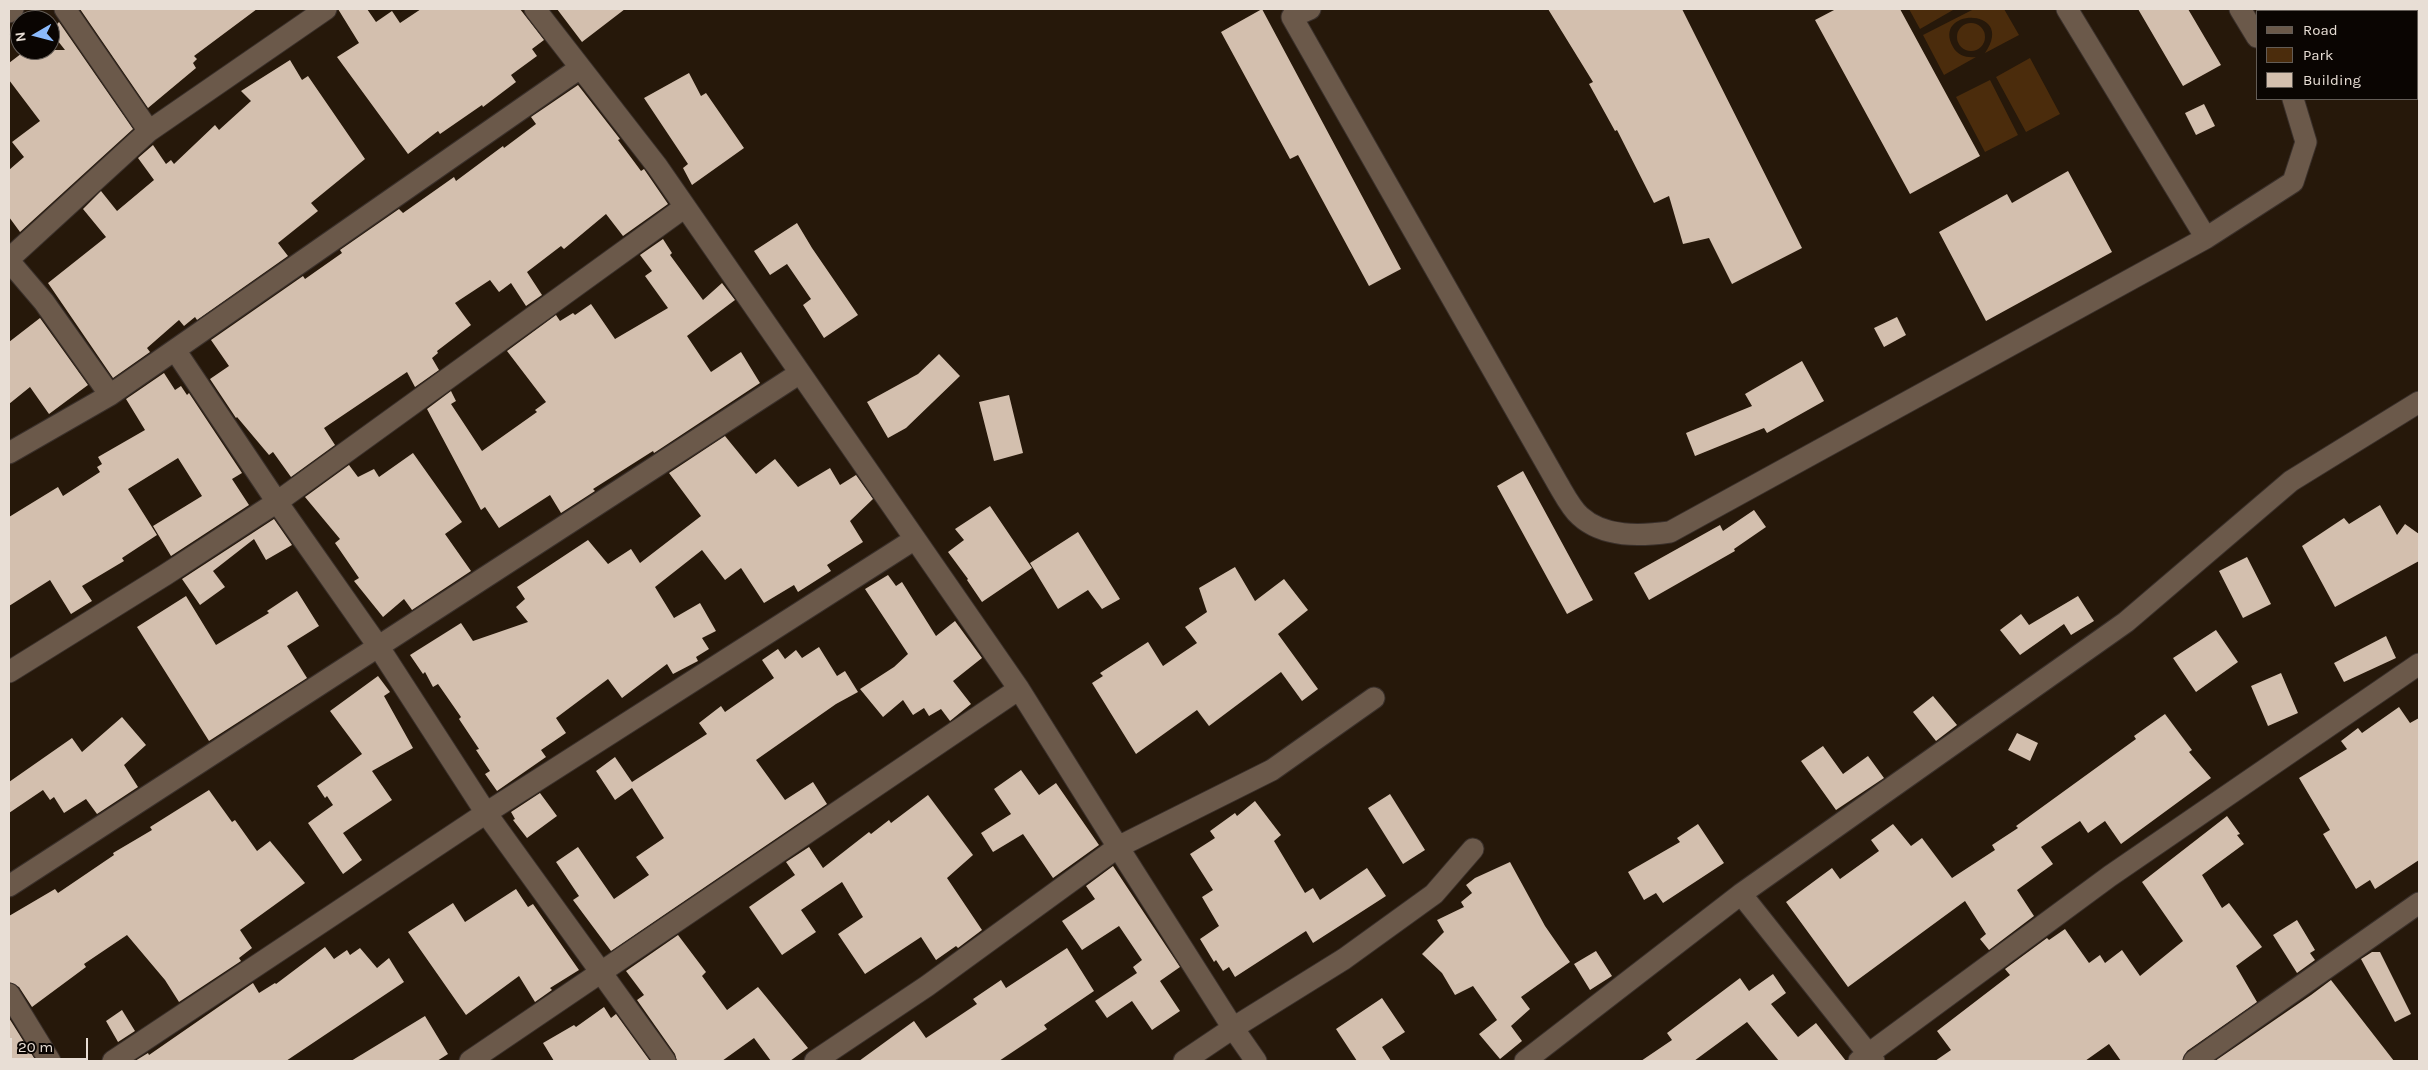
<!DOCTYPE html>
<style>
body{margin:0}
#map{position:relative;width:2428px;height:1070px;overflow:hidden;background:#26180a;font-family:Karla,sans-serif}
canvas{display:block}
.frame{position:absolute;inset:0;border:10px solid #e8ded5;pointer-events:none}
.legend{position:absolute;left:2256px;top:10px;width:162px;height:90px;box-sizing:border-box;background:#0a0502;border:1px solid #635c56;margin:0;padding:6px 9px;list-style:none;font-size:15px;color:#e8ded5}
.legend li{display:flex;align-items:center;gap:10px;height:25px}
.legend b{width:25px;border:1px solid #635c56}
.north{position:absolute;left:10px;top:10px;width:50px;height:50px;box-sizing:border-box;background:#0a0502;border:1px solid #635c56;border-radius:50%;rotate:262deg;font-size:14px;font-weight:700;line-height:20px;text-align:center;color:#e8ded5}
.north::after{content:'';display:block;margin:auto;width:18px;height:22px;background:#8bbafc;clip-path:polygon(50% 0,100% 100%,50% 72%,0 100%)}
.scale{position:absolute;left:10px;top:1038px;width:78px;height:22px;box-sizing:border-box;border:2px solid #e8ded5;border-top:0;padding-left:6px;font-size:15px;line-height:18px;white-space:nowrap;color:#e8ded5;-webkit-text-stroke:4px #0a0502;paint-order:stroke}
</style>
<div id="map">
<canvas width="2428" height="1070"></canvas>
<div class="frame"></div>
<ul class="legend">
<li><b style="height:6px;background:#6b594a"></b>Road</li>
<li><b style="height:14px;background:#4b2c0c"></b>Park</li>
<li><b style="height:14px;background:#d3bfae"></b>Building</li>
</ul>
<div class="north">N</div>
<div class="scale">20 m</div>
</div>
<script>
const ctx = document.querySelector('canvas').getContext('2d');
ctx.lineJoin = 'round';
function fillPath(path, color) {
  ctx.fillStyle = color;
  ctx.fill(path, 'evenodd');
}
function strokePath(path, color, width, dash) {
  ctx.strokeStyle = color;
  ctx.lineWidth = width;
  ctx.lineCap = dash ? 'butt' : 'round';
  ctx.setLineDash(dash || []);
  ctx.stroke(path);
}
fillPath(new Path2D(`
 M 1909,9 L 1953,9 L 1953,10 L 1920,29 Z
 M 1974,9 L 2004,9 L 2019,35 L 1985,53 C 2017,7 1931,7 1953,47 C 1958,56 1967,58 1976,57 L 1944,75 L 1923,35 Z
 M1957 37a14 14 0 1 1 28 0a14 14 0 1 1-28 0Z
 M 2030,58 L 2060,114 L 2026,132 L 1996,77 Z
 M 1990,80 L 2018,135 L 1985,152 L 1956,97 Z`), '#4b2c0c');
fillPath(new Path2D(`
 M 80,9 L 257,9 L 194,56 L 197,59 L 193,63 L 196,68 L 148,108 Z
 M 338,9 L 367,9 L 376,22 L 392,11 L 400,23 L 421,9 L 520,9 L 544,40 L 532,49 L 537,56 L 511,75 L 516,82 L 483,107 L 482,105 L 440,134 L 438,131 L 408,154 L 337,57 L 359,43 Z
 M 557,9 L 625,9 L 582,42 Z
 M 1262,9 L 1401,269 L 1369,286 L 1298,155 L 1290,159 L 1221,32 Z
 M 1548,9 L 1682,9 L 1802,248 L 1732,284 L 1709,238 L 1683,244 L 1669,196 L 1654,203 L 1617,130 L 1615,131 L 1589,84 L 1593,82 Z
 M 1836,9 L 1900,9 L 1980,156 L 1910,194 L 1815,20 Z
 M 2138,9 L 2188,9 L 2221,65 L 2183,86 Z
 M 59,22 L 133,129 L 20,232 L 9,217 L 9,170 L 24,157 L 12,142 L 40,121 L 9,80 L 9,63 L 26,50 L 65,50 L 50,31 Z
 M 290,60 L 302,80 L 308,76 L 365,159 L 311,203 L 318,211 L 278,243 L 288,256 L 197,320 L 195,317 L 184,326 L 179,320 L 147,348 L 150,352 L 113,378 L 48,283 L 106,237 L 83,209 L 101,191 L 117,211 L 154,180 L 138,158 L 153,145 L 166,164 L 171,160 L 174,164 L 215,125 L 219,130 L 251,101 L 241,91 Z
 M 689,73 L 701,96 L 706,93 L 744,148 L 692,185 L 683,168 L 688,164 L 644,98 Z
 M 578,85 L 620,139 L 618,140 L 641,171 L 644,169 L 668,204 L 623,236 L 606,214 L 564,249 L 561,246 L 527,272 L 542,295 L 526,306 L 511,283 L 499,292 L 490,280 L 455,303 L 471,325 L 437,351 L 438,353 L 432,358 L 439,370 L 415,387 L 407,372 L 324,428 L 335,445 L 291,477 L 273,452 L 269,455 L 237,417 L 236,418 L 210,379 L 229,366 L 211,340 L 303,276 L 305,279 L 342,253 L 340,250 L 399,209 L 403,213 L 454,177 L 456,181 L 503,146 L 504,148 L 536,124 L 531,117 Z
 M 2204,104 L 2215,126 L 2196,135 L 2185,113 Z
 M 2068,171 L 2112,252 L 1986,321 L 1939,232 L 2007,194 L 2012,203 Z
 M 797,223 L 812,248 L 858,315 L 824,338 L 803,305 L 811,299 L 787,264 L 770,275 L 754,251 Z
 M 663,239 L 672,253 L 670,255 L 703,300 L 722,283 L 735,300 L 687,336 L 711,372 L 741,352 L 760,383 L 654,453 L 653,451 L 593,489 L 595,491 L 561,513 L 550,495 L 499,528 L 485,507 L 481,510 L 427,409 L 451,391 L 456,401 L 451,404 L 482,451 L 537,412 L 535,410 L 546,402 L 507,351 L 556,315 L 560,321 L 573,313 L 575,315 L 591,304 L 615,339 L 668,308 L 645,276 L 652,271 L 640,255 Z
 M 1897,317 L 1906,335 L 1884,347 L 1874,328 Z
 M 40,318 L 88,385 L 49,414 L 30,387 L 9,404 L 9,342 Z
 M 939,354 L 960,376 L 906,428 L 888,438 L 867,402 L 918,374 Z
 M 1802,361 L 1824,401 L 1767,433 L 1764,428 L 1695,456 L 1686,433 L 1752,406 L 1745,394 Z
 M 164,373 L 175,390 L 181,386 L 187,395 L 189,393 L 242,473 L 232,479 L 249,505 L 171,556 L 153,526 L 202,496 L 178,458 L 128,489 L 157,535 L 122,558 L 124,561 L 82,586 L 92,601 L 71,614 L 50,580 L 9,606 L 9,517 L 58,487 L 63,496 L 100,472 L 97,467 L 102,464 L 98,457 L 145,430 L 126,399 Z
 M 1009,395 L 1023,453 L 994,461 L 979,402 Z
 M 725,436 L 756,474 L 775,459 L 798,487 L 830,468 L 840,485 L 856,475 L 873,499 L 850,521 L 863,542 L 827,565 L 831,571 L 798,592 L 794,585 L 764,603 L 741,568 L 725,580 L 702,550 L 655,587 L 674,618 L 700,603 L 716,631 L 702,638 L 709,649 L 696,657 L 698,661 L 673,674 L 667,664 L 622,698 L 608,679 L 556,718 L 566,733 L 541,750 L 546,757 L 497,791 L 485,774 L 490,771 L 476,750 L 479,749 L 459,719 L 461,717 L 438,684 L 433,687 L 425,672 L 423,674 L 410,655 L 461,623 L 473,641 L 528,622 L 516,607 L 525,599 L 517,587 L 588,540 L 608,564 L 631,549 L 640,563 L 701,516 L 669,473 Z
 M 413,453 L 462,522 L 445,534 L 471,571 L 412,610 L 404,599 L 383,617 L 354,581 L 359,578 L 335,543 L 340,539 L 305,497 L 349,465 L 358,477 L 374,469 L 379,477 Z
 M 1523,471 L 1593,600 L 1567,614 L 1497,486 Z
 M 2380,505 L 2397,535 L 2405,524 L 2419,534 L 2419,561 L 2335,607 L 2302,546 L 2344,518 L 2349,524 Z
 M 990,506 L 1032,568 L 982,602 L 967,580 L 968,579 L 948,552 L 964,540 L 955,529 Z
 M 1754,510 L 1766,527 L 1734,549 L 1735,551 L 1649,600 L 1634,573 L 1720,525 L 1723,531 Z
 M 274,519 L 292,545 L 266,560 L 254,539 L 213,571 L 225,587 L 200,605 L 182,579 Z
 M 1078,532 L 1120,599 L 1102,609 L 1088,590 L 1058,609 L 1030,563 Z
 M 2247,557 L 2271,604 L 2243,618 L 2219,571 Z
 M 1235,567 L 1255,601 L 1284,579 L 1308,610 L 1278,634 L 1318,689 L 1302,701 L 1281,672 L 1209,726 L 1197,710 L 1136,754 L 1092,683 L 1103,676 L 1100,673 L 1148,642 L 1163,666 L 1197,643 L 1185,627 L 1207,612 L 1199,588 Z
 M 888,575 L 896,586 L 902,582 L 936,636 L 955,621 L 982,658 L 953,681 L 971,704 L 950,721 L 941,709 L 929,716 L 924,708 L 913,715 L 903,700 L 883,717 L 860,689 L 894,667 L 908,654 L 865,589 Z
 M 297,591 L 319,626 L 287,646 L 307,678 L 209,741 L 137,627 L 186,596 L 216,645 L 269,613 L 267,611 Z
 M 2078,596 L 2094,621 L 2071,635 L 2064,624 L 2020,655 L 2000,630 L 2021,614 L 2029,625 Z
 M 2216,630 L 2238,662 L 2196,692 L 2173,658 Z
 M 2386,636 L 2396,658 L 2344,682 L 2334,663 Z
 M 819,647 L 837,676 L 845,671 L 858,692 L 836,704 L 756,760 L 785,800 L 813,782 L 827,804 L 611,951 L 573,900 L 579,896 L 556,862 L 578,847 L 614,899 L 649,875 L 636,857 L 664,838 L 632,788 L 615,800 L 596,771 L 615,757 L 632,782 L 707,734 L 699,723 L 721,706 L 725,712 L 774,678 L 762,660 L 778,649 L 785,659 L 796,650 L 802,658 Z
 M 2281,673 L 2298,713 L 2268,726 L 2251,686 Z
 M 378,676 L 390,692 L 384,696 L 413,748 L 372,771 L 392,800 L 343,833 L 362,860 L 343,874 L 308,823 L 333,805 L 327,796 L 325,798 L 317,786 L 362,754 L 330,711 Z
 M 1933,696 L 1957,725 L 1936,741 L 1913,712 Z
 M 2399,707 L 2410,723 L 2419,718 L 2419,860 L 2375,889 L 2370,880 L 2356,889 L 2323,834 L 2330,830 L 2299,778 L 2347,749 L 2341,741 L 2358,728 L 2362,733 Z
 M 2165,714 L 2192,750 L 2189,752 L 2211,778 L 2121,844 L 2105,821 L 2088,833 L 2080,821 L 2041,847 L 2053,864 L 2017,890 L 2034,916 L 1989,950 L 1980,939 L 1986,934 L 1965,901 L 1848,987 L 1786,902 L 1832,868 L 1840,879 L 1879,851 L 1871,840 L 1893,824 L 1911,846 L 1922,838 L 1952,878 L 1995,850 L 1992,845 L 2018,828 L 2016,826 L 2136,739 L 2134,736 Z
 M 122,717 L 146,745 L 124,765 L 138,787 L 97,814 L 86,799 L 64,813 L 54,797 L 50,800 L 43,790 L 9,813 L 9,782 L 72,738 L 82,752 Z
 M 2017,733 L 2038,743 L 2030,761 L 2008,750 Z
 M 1823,746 L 1843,774 L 1868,756 L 1884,778 L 1836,810 L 1801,761 Z
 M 1021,770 L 1039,795 L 1056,783 L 1099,845 L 1053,878 L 1023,834 L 993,852 L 981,833 L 1011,814 L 994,789 Z
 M 209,790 L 232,822 L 235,820 L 257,851 L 270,841 L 305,883 L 240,930 L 252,948 L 239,958 L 241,961 L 179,1002 L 165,980 L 127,935 L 84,964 L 86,967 L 32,1007 L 19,987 L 9,982 L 9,916 L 55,889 L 58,893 L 114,855 L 113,853 L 152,830 L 150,827 Z
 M 540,793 L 557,816 L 527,838 L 513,820 L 515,819 L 511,812 Z
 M 1390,794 L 1425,850 L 1403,864 L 1368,808 Z
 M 928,795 L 973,855 L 947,878 L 982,930 L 958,948 L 956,946 L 936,960 L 921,937 L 865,974 L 838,934 L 863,917 L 842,882 L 801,910 L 816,932 L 782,955 L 749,907 L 795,875 L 786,862 L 809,847 L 823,868 L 869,832 L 871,834 L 889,820 L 891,823 Z
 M 1255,801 L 1281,835 L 1274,841 L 1305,893 L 1313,888 L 1320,900 L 1367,868 L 1386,896 L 1313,943 L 1306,931 L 1235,977 L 1229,967 L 1223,971 L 1216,960 L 1214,962 L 1200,939 L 1219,926 L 1202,897 L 1213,890 L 1190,854 L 1215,838 L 1210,831 L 1235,813 L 1237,816 Z
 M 2227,816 L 2240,834 L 2237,835 L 2244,844 L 2202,875 L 2222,908 L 2229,903 L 2262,947 L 2236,966 L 2257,1002 L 2187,1051 L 2182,1061 L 2121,1061 L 2109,1044 L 2085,1061 L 1935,1061 L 1951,1050 L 1937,1031 L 2010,975 L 2005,969 L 2047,938 L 2049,940 L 2065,929 L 2089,963 L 2100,955 L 2105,963 L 2122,950 L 2140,976 L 2183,941 L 2142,882 Z
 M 1698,824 L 1724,863 L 1663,903 L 1656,893 L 1644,900 L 1628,872 L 1680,842 L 1677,838 Z
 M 1510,862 L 1545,926 L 1570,962 L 1521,997 L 1530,1009 L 1511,1026 L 1522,1041 L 1500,1059 L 1479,1034 L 1497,1020 L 1473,986 L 1455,995 L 1442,973 L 1422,954 L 1444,932 L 1437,920 L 1464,907 L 1461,902 L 1472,893 L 1466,885 L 1475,878 Z
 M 1113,866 L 1180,967 L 1160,981 L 1180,1011 L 1152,1030 L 1132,1001 L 1107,1018 L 1095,1001 L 1137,973 L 1133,967 L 1142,960 L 1119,926 L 1082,950 L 1062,921 L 1095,899 L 1086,886 Z
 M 516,889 L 528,907 L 533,904 L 579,970 L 550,988 L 552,990 L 535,1002 L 519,976 L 466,1015 L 408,932 L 453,903 L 465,922 Z
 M 2297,920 L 2315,950 L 2310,953 L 2315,960 L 2297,973 L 2273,935 Z
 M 678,935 L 706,972 L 702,976 L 727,1010 L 758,987 L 808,1048 L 790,1061 L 771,1061 L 754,1038 L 722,1061 L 677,1061 L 675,1054 L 637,1000 L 644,995 L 626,971 Z
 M 325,947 L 334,959 L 347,950 L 350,955 L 360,948 L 377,968 L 389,958 L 404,982 L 286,1061 L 135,1061 L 148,1053 L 149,1055 L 253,983 L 259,993 L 275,983 L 276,984 Z
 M 1067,948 L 1094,991 L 1044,1025 L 1047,1029 L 999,1061 L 859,1061 L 914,1021 L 926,1038 L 977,1004 L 973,999 L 1001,980 L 1006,988 Z
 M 1596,951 L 1612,976 L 1590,990 L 1574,964 Z
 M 2372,952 L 2380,952 L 2411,1014 L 2395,1022 L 2361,959 Z
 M 1773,974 L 1786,993 L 1771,1004 L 1798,1037 L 1816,1023 L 1846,1061 L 1779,1061 L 1747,1022 L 1694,1061 L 1641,1061 L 1672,1040 L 1667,1033 L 1740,978 L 1749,991 Z
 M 2331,980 L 2394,1061 L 2215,1061 L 2311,995 Z
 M 1382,998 L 1405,1032 L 1382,1047 L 1391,1061 L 1357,1061 L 1336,1029 Z
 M 604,1007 L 611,1018 L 616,1014 L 650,1061 L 554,1061 L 543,1043 L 574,1025 L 576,1027 Z
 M 122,1010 L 135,1031 L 118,1042 L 106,1021 Z
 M 425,1016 L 448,1054 L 437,1061 L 351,1061 Z
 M 9,1018 L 36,1061 L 9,1061 Z`), '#d3bfae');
const street = new Path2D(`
 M 65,9 L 149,131
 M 535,9 L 657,166 L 1019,689 L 1118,847 L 1272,770 L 1374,698
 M 1310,9 L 1292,17 L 1558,484 C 1564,494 1571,508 1580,516 C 1604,538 1641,536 1670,532 L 2206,238 L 2293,182 L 2306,142 L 2293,99
 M 2067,9 L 2206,238
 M 2240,9 L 2257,37
 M 9,12 L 13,9
 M 9,259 L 149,131 L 326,9
 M 9,261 L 44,302 L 110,395
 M 175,350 L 277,502 L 378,646 L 486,813 L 665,1061
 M 9,453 L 110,395 L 580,68
 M 9,672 L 165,575 L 277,502 L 685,207
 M 9,886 L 800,373
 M 1741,894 L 1874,1061
 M 9,994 L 50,1061
 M 113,1061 L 486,813 L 915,539
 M 470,1061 L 1019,689
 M 815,1061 L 927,986 L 1118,847 L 1233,1028 L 1256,1061
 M 1184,1061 L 1233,1028 L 1344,959 L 1434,894 L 1473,849
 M 1525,1061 L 1741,894 L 2126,622 L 2291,481 L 2419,402
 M 1859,1061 L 2110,876 L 2419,664
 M 2194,1061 L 2419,903`);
strokePath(street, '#3a302b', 23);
strokePath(street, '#6b594a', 21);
</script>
